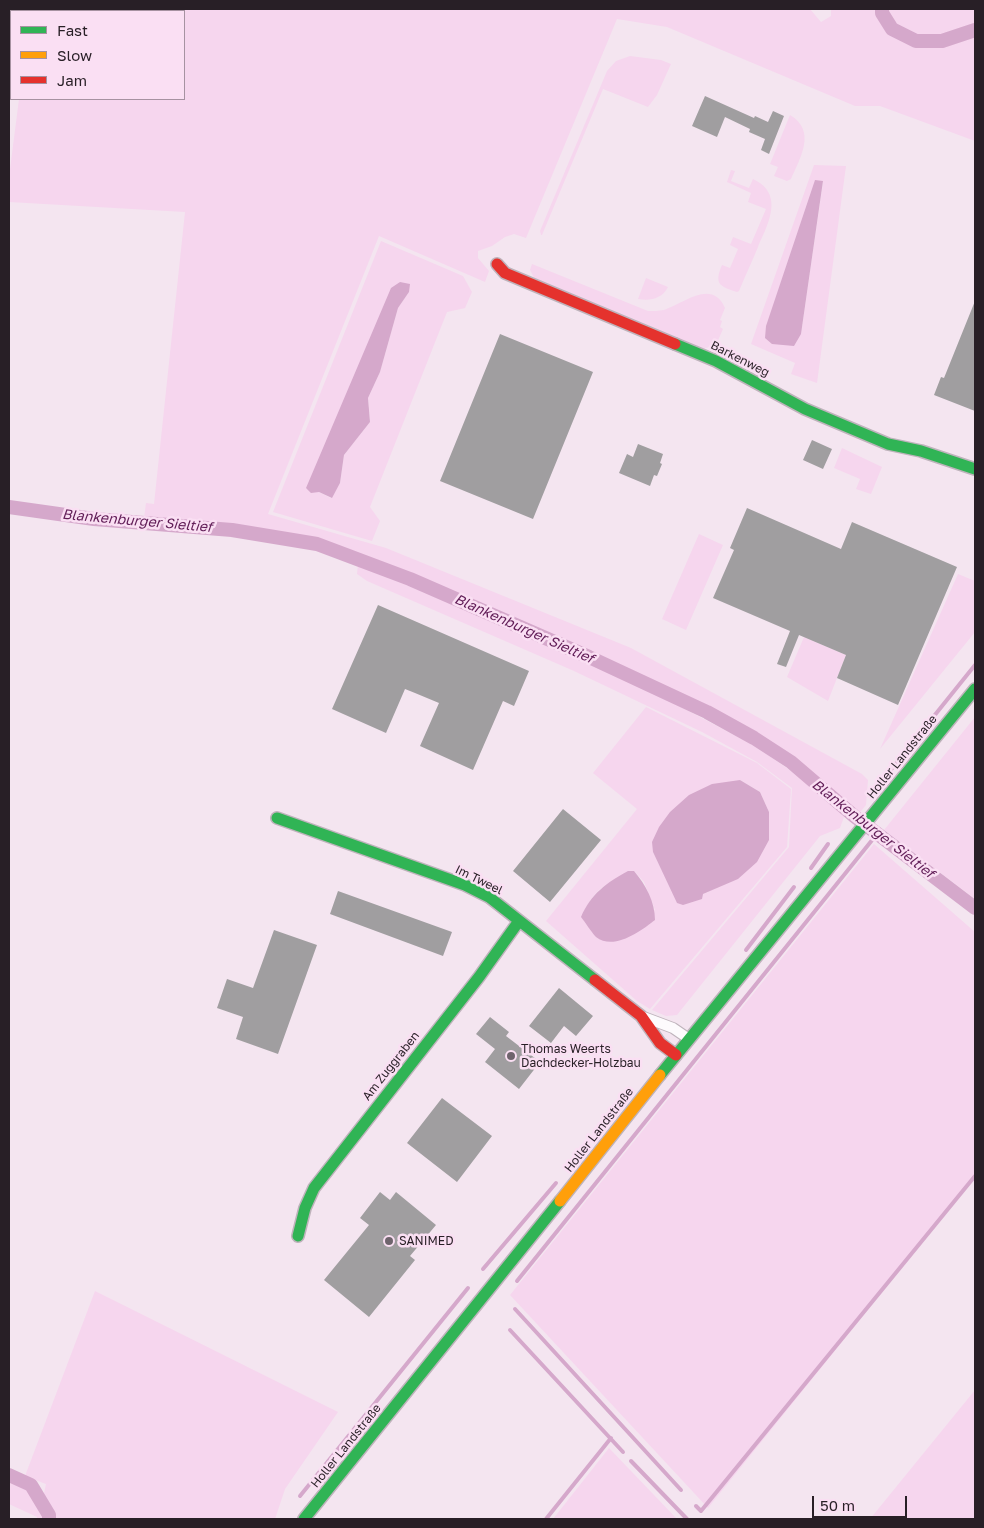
<!DOCTYPE html>
<meta charset="utf-8">
<style>
body{margin:0}
#map{position:relative;width:984px;height:1528px;overflow:hidden;background:#f4e5f0;font-family:"Golos Text",sans-serif}
canvas{display:block}
.frame{position:absolute;inset:0;border:10px solid #281f26;pointer-events:none}
.legend{position:absolute;left:10px;top:10px;width:175px;height:90px;box-sizing:border-box;background:#fadff3;border:1px solid #a692a1;margin:0;padding:6px 9px;list-style:none;font-size:15px;color:#281f26}
.legend li{display:flex;align-items:center;gap:10px;height:25px}
.legend b{width:25px;border:1px solid #a692a1}
.scale{position:absolute;left:812px;top:1496px;width:95px;height:22px;box-sizing:border-box;border:2px solid #281f26;border-top:0;padding-left:6px;font-size:15px;line-height:18px;white-space:nowrap;color:#281f26;-webkit-text-stroke:4px #fadff3;paint-order:stroke}
</style>
<div id="map">
<canvas width="984" height="1528"></canvas>
<div class="frame"></div>
<ul class="legend">
<li><b style="height:6px;background:#30b455"></b>Fast</li>
<li><b style="height:6px;background:#ff9f0a"></b>Slow</li>
<li><b style="height:6px;background:#e5322d"></b>Jam</li>
</ul>
<div class="scale">50 m</div>
</div>
<script>
const ctx = document.querySelector('canvas').getContext('2d');
ctx.lineJoin = 'round';
function fillPath(path, color) {
  ctx.fillStyle = color;
  ctx.fill(path, 'evenodd');
}
function strokePath(path, color, width, dash) {
  ctx.strokeStyle = color;
  ctx.lineWidth = width;
  ctx.lineCap = dash ? 'butt' : 'round';
  ctx.setLineDash(dash || []);
  ctx.stroke(path);
}
function write(font, color, halo, rows, align = 'center') {
  ctx.font = font + ' "Golos Text",sans-serif';
  ctx.lineWidth = 5;
  ctx.setLineDash([]);
  ctx.textBaseline = 'middle';
  ctx.strokeStyle = halo;
  ctx.fillStyle = color;
  for (const [text, x, y, turn = 0] of rows) {
    ctx.save();
    ctx.translate(x, y);
    ctx.rotate((+turn || 0) * Math.PI / 180);
    ctx.textAlign = isNaN(turn) ? turn : align;
    if (halo) ctx.strokeText(text, 0, 0);
    ctx.fillText(text, 0, 0);
    ctx.restore();
  }
}
fillPath(new Path2D(`
 M 32,9 L 810,9 L 821,22 L 831,16 L 831,9 L 975,9 L 975,141 L 880,106 L 855,106 L 667,27 L 617,19 L 526,238 L 514,234 L 505,237 L 492,246 L 478,251 L 478,258 L 489,271 L 485,282 L 379,236 L 268,514 L 386,548 L 631,648 L 862,774 L 868,780 L 866,805 L 857,816 L 792,758 L 733,723 L 600,658 L 477,604 L 321,541 L 236,526 L 144,518 L 146,503 L 154,504 L 185,212 L 9,202 L 9,177 L 19,99 L 184,99 L 184,11 L 31,11 Z
 M 630,56 L 661,60 L 671,64 L 657,95 L 648,107 L 603,89 L 542,235 L 541,235 L 540,231 L 607,71 L 616,61 Z
 M 790,115 C 817,131 800,158 791,179 L 787,181 L 774,176 L 778,167 L 770,164 Z
 M 814,165 L 846,166 L 817,383 L 791,374 L 795,363 L 751,344 ZM 815,181 L 823,182 L 801,334 Z
 M 731,170 L 735,171 L 731,181 L 749,188 L 753,179 C 785,194 768,224 758,247 C 752,262 745,276 739,291 L 737,292 C 719,286 714,284 722,265 L 730,268 L 738,249 L 730,245 L 733,237 L 751,244 L 766,209 L 748,202 L 751,193 L 727,182 Z
 M 381,241 L 463,276 L 472,292 L 465,308 L 447,312 L 370,507 L 380,521 L 372,541 L 273,512 ZM 400,282 L 409,292 L 398,308 L 380,372 L 368,398 L 370,422 L 344,455 L 340,483 L 331,498 L 319,492 Z
 M 532,264 L 648,311 C 653,311 659,311 664,310 C 683,304 712,278 725,308 L 720,320 L 722,321 L 720,327 L 723,329 L 716,345 L 703,349 L 534,278 L 530,270 Z
 M 646,278 L 668,287 C 662,299 650,301 638,299 Z
 M 842,448 L 882,467 L 871,494 L 856,489 L 860,479 L 834,468 Z
 M 699,534 L 723,545 L 686,630 L 662,619 Z
 M 358,564 L 571,653 L 647,689 L 755,746 L 807,782 L 844,817 L 840,828 L 820,836 L 677,1015 L 666,1016 L 652,1010 L 789,847 L 792,788 L 757,762 L 702,732 L 574,671 L 367,581 L 357,574 Z
 M 958,574 L 975,581 L 975,632 L 880,749 Z
 M 804,637 L 846,655 L 828,701 L 787,677 Z
 M 646,707 L 757,763 L 791,789 L 787,847 L 650,1009 L 637,1001 L 546,921 L 637,809 L 593,773 ZM 740,780 L 760,792 L 769,812 L 738,878 L 703,894 L 662,870 L 653,852 ZM 634,871 L 644,882 L 655,910 L 582,918 C 592,889 608,882 634,871 Z
 M 975,717 L 975,899 L 884,830 Z
 M 874,844 L 975,932 L 975,1177 L 708,1508 L 510,1295 Z
 M 95,1291 L 338,1412 L 285,1489 L 275,1519 L 37,1519 L 37,1517 L 9,1504 L 9,1479 L 43,1498 L 46,1484 L 25,1476 Z
 M 975,1390 L 975,1519 L 870,1519 Z
 M 609,1448 L 677,1519 L 553,1519 Z`), '#f6d6ee');
fillPath(new Path2D(`
 M 815,180 L 823,181 L 801,334 L 794,346 L 772,344 L 765,338 L 766,326 Z
 M 400,282 L 410,284 L 409,292 L 398,308 L 380,372 L 368,398 L 370,422 L 344,455 L 340,483 L 332,498 L 319,492 L 311,493 L 306,488 L 391,288 Z
 M 740,780 L 760,792 L 769,812 L 769,840 L 757,862 L 738,879 L 703,894 L 702,899 L 683,905 L 677,903 L 653,852 L 652,842 L 659,827 L 670,812 L 689,795 L 712,784 Z
 M 628,871 L 634,871 C 646,885 655,902 655,920 C 641,931 614,951 596,937 C 591,932 586,923 581,917 C 591,894 606,883 628,871 Z`), '#d5a8cb');
strokePath(new Path2D(`
 M 881,782 L 975,665
 M 811,868 L 828,844
 M 746,950 L 794,887
 M 483,1269 L 556,1183
 M 517,1281 L 877,834
 M 515,1309 L 681,1490
 M 510,1330 L 623,1452
 M 631,1461 L 687,1519
 M 300,1496 L 468,1288
 M 696,1506 L 701,1511 L 975,1176
 M 546,1519 L 611,1438`), '#d5a8cb', 4);
strokePath(new Path2D(`
 M 882,9 L 882,13 L 892,29 L 916,41 L 942,41 L 975,30
 M 9,507 L 94,519 L 232,530 L 317,544 L 410,579 L 589,657 L 707,712 L 754,738 L 791,762 L 854,816 L 975,908
 M 9,1475 L 31,1485 L 49,1515 L 49,1519`), '#d5a8cb', 14);
fillPath(new Path2D(`
 M 705,96 L 754,118 L 755,116 L 768,122 L 773,111 L 784,116 L 769,154 L 761,150 L 765,139 L 749,132 L 750,129 L 725,117 L 717,137 L 692,126 Z
 M 975,301 L 975,411 L 934,395 L 941,377 L 944,378 Z
 M 500,334 L 593,372 L 533,519 L 440,481 Z
 M 812,440 L 832,449 L 823,469 L 803,460 Z
 M 638,444 L 663,454 L 660,463 L 662,464 L 657,476 L 654,475 L 650,486 L 619,473 L 627,454 L 633,457 Z
 M 747,508 L 841,549 L 852,522 L 957,567 L 898,705 L 837,678 L 846,655 L 799,635 L 786,667 L 777,664 L 790,631 L 713,598 L 734,550 L 730,548 Z
 M 378,605 L 529,671 L 514,706 L 503,701 L 473,770 L 420,746 L 439,703 L 415,693 L 405,689 L 386,733 L 332,709 Z
 M 563,809 L 601,840 L 550,902 L 513,871 Z
 M 338,891 L 452,932 L 443,956 L 330,914 Z
 M 274,930 L 317,945 L 278,1054 L 236,1039 L 243,1017 L 217,1008 L 227,979 L 253,988 Z
 M 559,988 L 593,1016 L 576,1036 L 564,1026 L 551,1043 L 529,1026 Z
 M 490,1017 L 509,1032 L 506,1036 L 540,1062 L 519,1089 L 485,1062 L 495,1049 L 476,1034 Z
 M 442,1098 L 492,1136 L 457,1182 L 407,1143 Z
 M 380,1192 L 390,1200 L 396,1192 L 436,1225 L 410,1256 L 415,1260 L 369,1317 L 324,1280 L 369,1225 L 360,1218 Z`), '#a09ea0');
const street = new Path2D(`
 M 641,1016 L 673,1028 L 689,1039`);
const fast = new Path2D(`
 M 675,344 L 716,361 L 805,409 L 888,444 L 921,451 L 975,469
 M 277,818 L 465,885 L 489,897 L 595,980
 M 660,1075 L 975,689
 M 298,1236 L 305,1208 L 314,1188 L 479,977 L 519,921
 M 304,1519 L 560,1201`);
const slow = new Path2D(`
 M 560,1201 L 660,1075`);
const jam = new Path2D(`
 M 497,264 L 505,273 L 675,344
 M 595,980 L 641,1016 L 660,1043 L 676,1055`);
strokePath(street, '#beb3bb', 12);
strokePath(fast, '#beb3bb', 14);
strokePath(slow, '#beb3bb', 14);
strokePath(jam, '#beb3bb', 14);
strokePath(street, '#fdfbfd', 10);
strokePath(fast, '#30b455', 11);
strokePath(slow, '#ff9f0a', 11);
strokePath(jam, '#e5322d', 11);
for (const [x, y, r, color] of [
 [511,1056,5,"#6f646d"],
 [389,1241,5,"#6f646d"]
]) {
  const dot = new Path2D();
  dot.arc(x, y, r, 0, 2 * Math.PI);
  ctx.fillStyle = color;
  ctx.fill(dot);
  strokePath(dot, '#fadff3', 2);
}
write('12px', '#281f26', '#fadff3', [
 ["Barkenweg",740,359,27],
 ["Holler Landstraße",902,757,-51],
 ["Im Tweel",479,880,26],
 ["Am Zuggraben",391,1066,-52],
 ["Holler Landstraße",599,1130,-52],
 ["Holler Landstraße",346,1446,-51]
]);
write('12px', '#281f26', '#fadff3', [
 ["Thomas Weerts",521,1049],
 ["Dachdecker-Holzbau",521,1063],
 ["SANIMED",399,1241]
], 'left');
write('italic 14px', '#611d57', '#fadff3', [
 ["Blankenburger Sieltief",137,521,5],
 ["Blankenburger Sieltief",524,629,24],
 ["Blankenburger Sieltief",873,829,38]
]);
</script>
